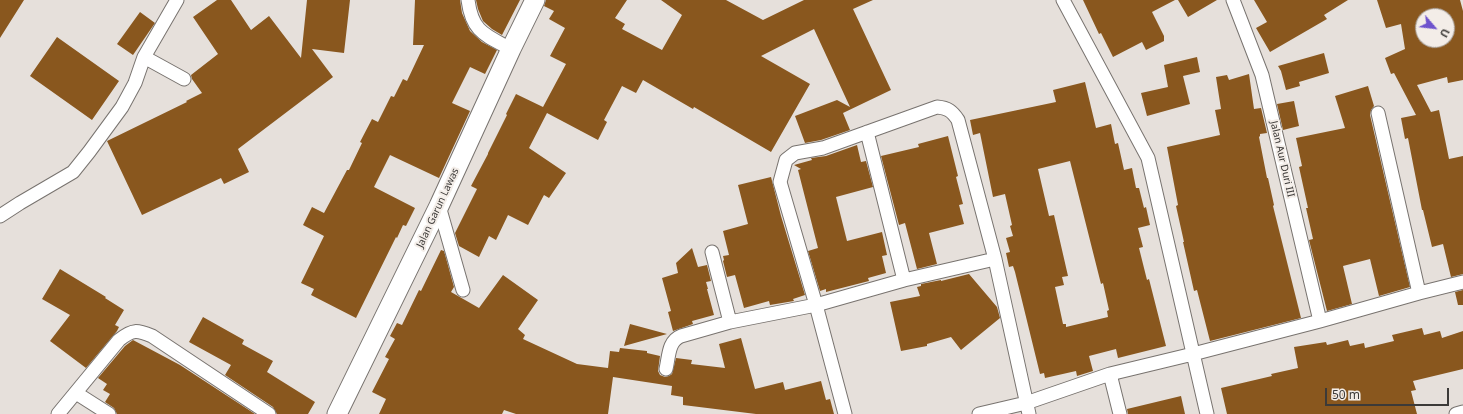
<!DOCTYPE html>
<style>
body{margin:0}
#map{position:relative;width:1463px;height:414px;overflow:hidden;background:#e6e0db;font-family:"Noto Sans",sans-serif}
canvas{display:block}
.north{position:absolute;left:1415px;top:8px;width:40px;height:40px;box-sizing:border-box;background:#f3ede8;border:1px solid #aaa5a2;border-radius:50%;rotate:118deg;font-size:11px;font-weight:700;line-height:16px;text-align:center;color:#3c3a38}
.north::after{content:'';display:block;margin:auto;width:14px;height:18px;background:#6e53cd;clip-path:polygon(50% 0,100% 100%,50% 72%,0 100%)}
.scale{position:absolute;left:1325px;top:388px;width:124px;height:18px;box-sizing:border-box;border:2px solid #3c3a38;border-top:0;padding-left:5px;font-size:12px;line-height:14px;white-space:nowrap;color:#3c3a38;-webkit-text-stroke:3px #f3ede8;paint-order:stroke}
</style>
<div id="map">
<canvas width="1463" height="414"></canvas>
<div class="north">U</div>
<div class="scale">50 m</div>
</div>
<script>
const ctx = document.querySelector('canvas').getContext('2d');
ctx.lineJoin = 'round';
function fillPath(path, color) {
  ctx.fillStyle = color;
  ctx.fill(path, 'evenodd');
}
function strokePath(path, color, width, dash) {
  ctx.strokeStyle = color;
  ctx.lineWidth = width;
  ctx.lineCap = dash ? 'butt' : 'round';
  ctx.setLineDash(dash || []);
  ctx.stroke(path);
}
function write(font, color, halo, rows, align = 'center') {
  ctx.font = font + ' "Noto Sans",sans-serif';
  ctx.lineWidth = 4;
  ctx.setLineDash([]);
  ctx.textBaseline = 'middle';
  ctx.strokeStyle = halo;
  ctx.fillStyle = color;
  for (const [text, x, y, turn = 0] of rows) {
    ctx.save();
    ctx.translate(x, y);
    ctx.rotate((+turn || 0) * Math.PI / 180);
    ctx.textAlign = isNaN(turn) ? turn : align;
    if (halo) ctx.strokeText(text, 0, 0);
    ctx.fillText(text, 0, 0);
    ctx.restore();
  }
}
fillPath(new Path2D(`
 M 0,0 L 24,0 L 0,38 Z
 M 217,0 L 231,0 L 251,30 L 269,16 L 301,58 L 307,0 L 350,0 L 344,53 L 312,49 L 333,77 L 238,149 L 249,172 L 224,184 L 221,178 L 142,215 L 107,141 L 187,102 L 186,101 L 202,93 L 192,79 L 191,75 L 218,54 L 193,17 Z
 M 415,0 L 460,0 L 462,13 L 470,31 L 482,42 L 497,50 L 485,74 L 470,67 L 452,103 L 470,111 L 439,178 L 390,155 L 374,187 L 415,208 L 406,226 L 403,225 L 397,238 L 396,237 L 356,318 L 311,295 L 314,289 L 301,283 L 324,236 L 303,225 L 312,207 L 324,213 L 347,170 L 349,170 L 362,143 L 360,142 L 372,119 L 378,122 L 391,96 L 394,97 L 403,79 L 407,81 L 424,45 L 413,45 Z
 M 476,0 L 520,0 L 502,35 L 492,29 L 483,21 L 478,9 Z
 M 546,0 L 627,0 L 615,18 L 625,24 L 622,29 L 662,50 L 682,15 L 661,0 L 726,0 L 763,20 L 804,0 L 873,0 L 853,9 L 891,90 L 843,113 L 850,130 L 821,140 L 805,143 L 795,116 L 837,100 L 850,107 L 814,29 L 761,56 L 810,84 L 771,152 L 694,107 L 693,109 L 643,80 L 636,93 L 622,86 L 604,120 L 607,122 L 598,140 L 547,113 L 529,148 L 566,173 L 549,198 L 544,195 L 528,225 L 508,215 L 496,240 L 489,236 L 479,257 L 459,246 L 455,233 L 477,189 L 471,186 L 488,154 L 488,153 L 507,115 L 506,114 L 516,94 L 543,107 L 566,64 L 550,56 L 565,28 L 549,19 L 554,11 L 544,6 Z
 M 1083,0 L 1175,0 L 1152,12 L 1164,36 L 1164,41 L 1146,50 L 1142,42 L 1113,57 L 1101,33 L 1099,34 Z
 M 1178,0 L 1217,0 L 1188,17 Z
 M 1254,0 L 1348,0 L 1324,15 L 1327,19 L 1270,52 L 1256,28 L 1267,22 Z
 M 1377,0 L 1460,0 L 1463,11 L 1463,80 L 1448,83 L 1447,77 L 1417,85 L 1431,112 L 1439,110 L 1449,159 L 1463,156 L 1463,274 L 1451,277 L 1443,244 L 1432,247 L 1423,210 L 1422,210 L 1408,138 L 1405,139 L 1401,118 L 1416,115 L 1394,73 L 1391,74 L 1385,58 L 1405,49 L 1401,24 L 1386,28 ZM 1423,16 L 1447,16 L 1447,40 L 1423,40 Z
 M 140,12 L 155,23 L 133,55 L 117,44 Z
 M 57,37 L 119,81 L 92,120 L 30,76 Z
 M 1324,53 L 1329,73 L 1299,82 L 1300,86 L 1286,90 L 1281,71 L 1278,66 Z
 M 1197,57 L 1200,72 L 1183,76 L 1190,104 L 1147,116 L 1141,93 L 1168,87 L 1164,65 Z
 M 1249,74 L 1254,109 L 1261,108 L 1267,133 L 1260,134 L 1260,136 L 1259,137 L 1267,178 L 1268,178 L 1274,205 L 1273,206 L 1301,318 L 1210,341 L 1197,290 L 1194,291 L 1183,242 L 1184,242 L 1176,206 L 1178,205 L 1167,147 L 1220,135 L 1215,110 L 1221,109 L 1216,77 L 1227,75 L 1229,80 Z
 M 1085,82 L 1096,128 L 1111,124 L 1115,144 L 1118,143 L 1124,170 L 1132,168 L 1136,188 L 1139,188 L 1144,208 L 1146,207 L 1150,225 L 1138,228 L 1143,247 L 1139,248 L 1147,280 L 1149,279 L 1166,346 L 1118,358 L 1116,349 L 1089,356 L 1093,371 L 1077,376 L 1076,371 L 1045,378 L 1044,373 L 1040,374 L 1015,272 L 1013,266 L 1009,267 L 1006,253 L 1010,252 L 1006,238 L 1013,236 L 1010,226 L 1012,225 L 1005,194 L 993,197 L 980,133 L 973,135 L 970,120 L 1056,102 L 1053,90 ZM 1070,161 L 1101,284 L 1103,283 L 1109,310 L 1107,311 L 1108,317 L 1066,327 L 1066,324 L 1063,324 L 1055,287 L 1064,285 L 1062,277 L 1068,276 L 1054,215 L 1049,216 L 1038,169 Z
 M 1368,86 L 1374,106 L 1371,110 L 1370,115 L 1410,287 L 1379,296 L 1370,259 L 1343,266 L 1352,304 L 1327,311 L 1309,240 L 1313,239 L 1306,208 L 1308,208 L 1299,167 L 1302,166 L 1296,138 L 1345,128 L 1335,96 Z
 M 1294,101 L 1299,126 L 1283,130 L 1277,104 Z
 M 948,136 L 958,176 L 956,177 L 963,204 L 959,205 L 964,224 L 929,233 L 937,264 L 917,269 L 905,223 L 899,225 L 881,156 L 919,147 L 918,144 Z
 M 857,145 L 861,162 L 866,161 L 873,187 L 836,197 L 847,241 L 882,232 L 887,255 L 882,256 L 886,273 L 868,278 L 869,281 L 826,292 L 826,289 L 820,291 L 808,251 L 818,248 L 798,170 L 801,169 L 794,165 L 812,160 L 811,158 L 826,156 Z
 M 771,177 L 781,216 L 805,295 L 793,299 L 794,301 L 770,305 L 769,301 L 744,308 L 735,275 L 727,277 L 723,261 L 724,260 L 723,256 L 729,255 L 723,231 L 748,224 L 738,185 Z
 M 692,248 L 698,267 L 707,265 L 711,281 L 706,282 L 708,289 L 707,289 L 714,315 L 692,321 L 693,324 L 673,331 L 668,312 L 671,311 L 662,278 L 678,273 L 676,263 Z
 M 441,250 L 444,251 L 454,287 L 451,292 L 479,308 L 503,275 L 538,300 L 518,329 L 525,335 L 523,339 L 577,364 L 608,368 L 610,351 L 619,352 L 620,348 L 647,351 L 647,353 L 660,356 L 658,371 L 660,375 L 665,377 L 669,376 L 672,374 L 676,358 L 692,360 L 691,364 L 725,368 L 719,344 L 741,338 L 755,389 L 783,382 L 785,390 L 821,381 L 826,400 L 830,399 L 834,414 L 756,414 L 683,405 L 683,397 L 671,395 L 672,386 L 613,377 L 608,414 L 516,414 L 504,410 L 502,414 L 379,414 L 386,399 L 372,392 L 389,359 L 385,357 L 395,339 L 390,336 L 397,323 L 402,325 L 419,290 L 421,291 Z
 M 60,269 L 106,297 L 105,298 L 124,310 L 115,325 L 119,327 L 117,331 L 86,368 L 50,341 L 70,315 L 42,299 Z
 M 969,274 L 997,307 L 1000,318 L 961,350 L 951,337 L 927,344 L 927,346 L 901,351 L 890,302 L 920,296 L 917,287 L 921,286 L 921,284 L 941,280 L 941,281 Z
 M 1463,290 L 1463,305 L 1458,305 L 1455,292 Z
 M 203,317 L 244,340 L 242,344 L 273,361 L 267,372 L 315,402 L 308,414 L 277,414 L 273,407 L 225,375 L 231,365 L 189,342 Z
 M 630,324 L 667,334 L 624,346 Z
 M 1422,328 L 1424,335 L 1440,331 L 1442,338 L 1463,331 L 1463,369 L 1413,381 L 1416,390 L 1411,391 L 1417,414 L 1227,414 L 1221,388 L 1272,376 L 1271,374 L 1298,368 L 1294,347 L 1326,342 L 1327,345 L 1348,340 L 1350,346 L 1364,343 L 1365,348 L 1394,341 L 1392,335 Z
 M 133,340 L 180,365 L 255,414 L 117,414 L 114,408 L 105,402 L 110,394 L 103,390 L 107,384 L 98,378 L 125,346 Z
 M 1181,396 L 1185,414 L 1128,414 L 1127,409 Z`), '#89571e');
const street = new Path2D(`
 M 468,0 C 472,32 485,35 511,49
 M 1063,0 L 1148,158 L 1207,414
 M 1233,0 L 1262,75 L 1320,321
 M 144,57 L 184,79
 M 1378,113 L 1419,293
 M 867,132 L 904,280
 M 439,206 L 463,290
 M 0,216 L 20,203 L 73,172 L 89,152 L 122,107 L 135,83 L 144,57 L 177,0
 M 712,252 L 730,322
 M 666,369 C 669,357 668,341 681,336 L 730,322 L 816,305 L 904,280 L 995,259
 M 1110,374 L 1120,414
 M 76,393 L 109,414
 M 58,414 L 119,340 C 133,329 137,330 152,336 L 269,414
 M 845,414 L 816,305 L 780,182 L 786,160 L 795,153 L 823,148 L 937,107 C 948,108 952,111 958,120 L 995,259 L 1029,414
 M 979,414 L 1026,403 L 1110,374 L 1193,354 L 1320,321 L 1419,293 L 1463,282
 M 1456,414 L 1463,412`);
const secondary = new Path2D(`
 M 337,414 L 439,206 L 511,49 L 535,0`);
strokePath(street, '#78736f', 15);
strokePath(secondary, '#78736f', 21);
strokePath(street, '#fff', 13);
strokePath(secondary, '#fff', 19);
write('10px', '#3c3a38', '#f3ede8', [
 ["Jalan Aur Duri III",1282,159,77],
 ["Jalan Garun Lawas",438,208,-65]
]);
</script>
